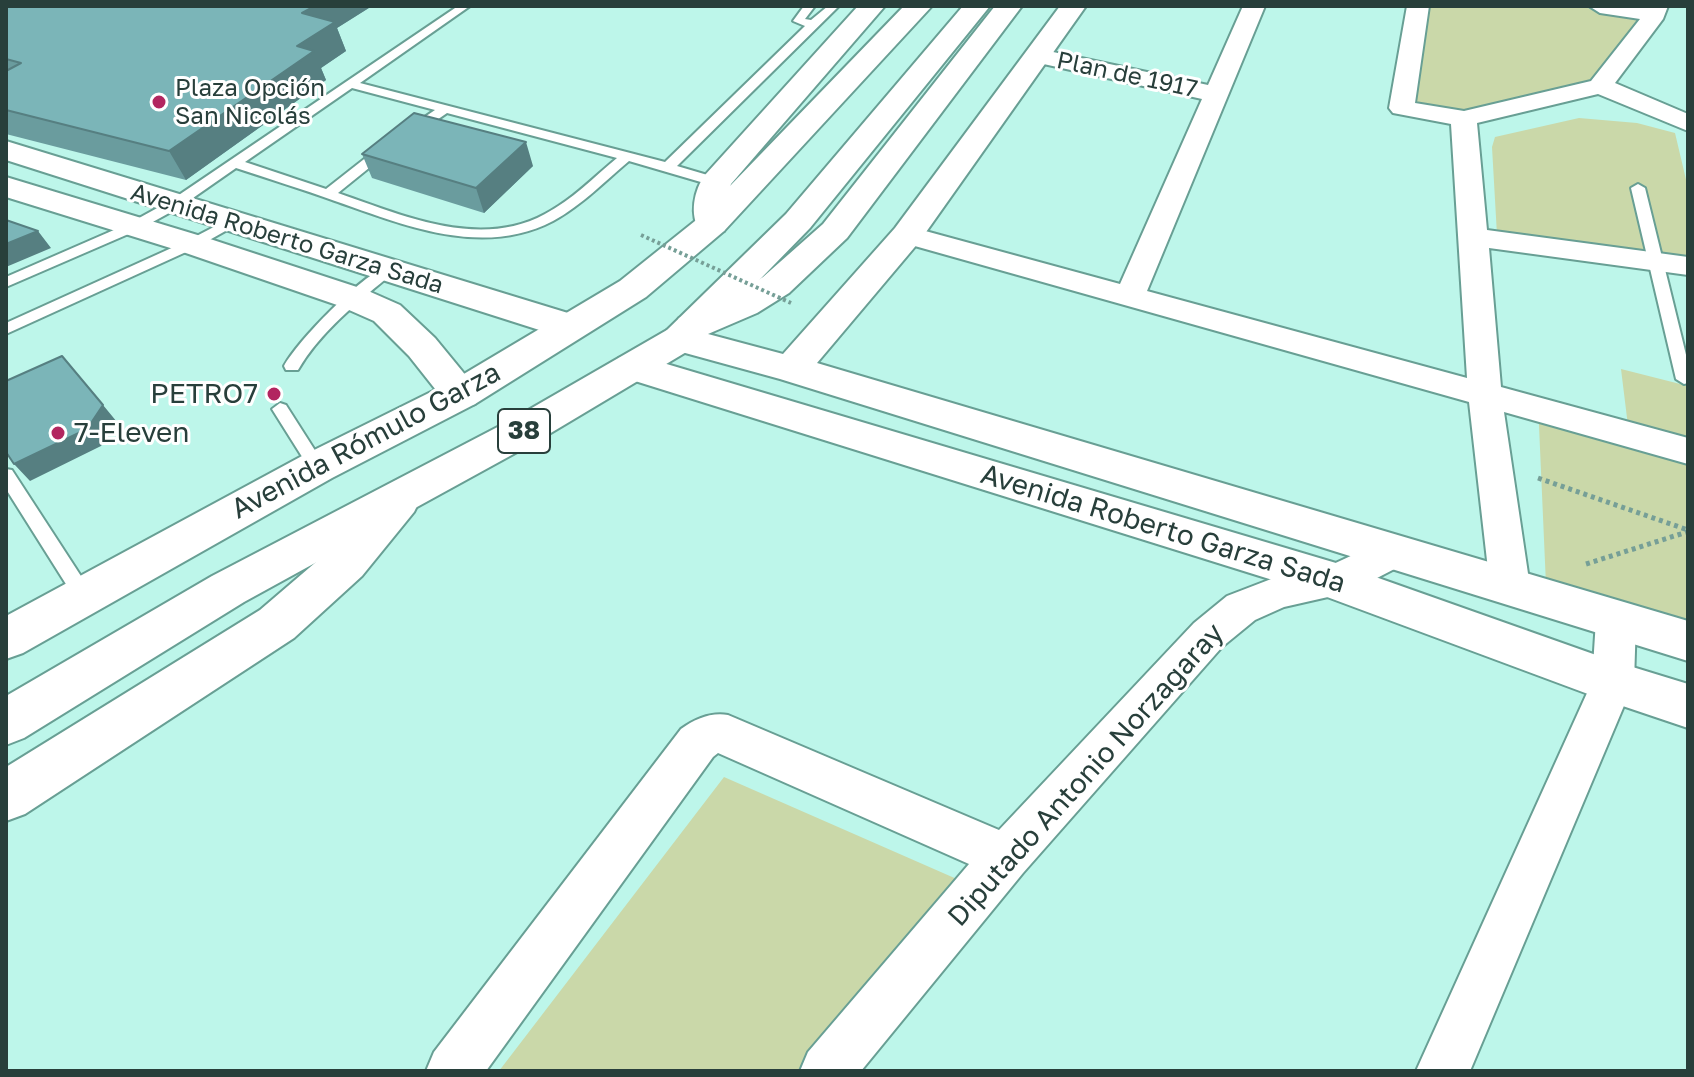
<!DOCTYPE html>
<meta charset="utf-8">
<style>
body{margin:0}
#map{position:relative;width:1694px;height:1077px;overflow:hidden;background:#bdf6ea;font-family:"Golos Text",sans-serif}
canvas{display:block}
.frame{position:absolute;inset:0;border:8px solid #283f3b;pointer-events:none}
</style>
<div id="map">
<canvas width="1694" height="1077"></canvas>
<div class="frame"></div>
</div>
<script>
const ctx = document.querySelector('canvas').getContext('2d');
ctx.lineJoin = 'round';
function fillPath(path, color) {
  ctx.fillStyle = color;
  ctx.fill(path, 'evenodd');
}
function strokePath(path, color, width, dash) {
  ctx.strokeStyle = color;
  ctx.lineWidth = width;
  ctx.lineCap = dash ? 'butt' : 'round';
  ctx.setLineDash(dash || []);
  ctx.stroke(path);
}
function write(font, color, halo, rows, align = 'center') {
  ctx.font = font + ' "Golos Text",sans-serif';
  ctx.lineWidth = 6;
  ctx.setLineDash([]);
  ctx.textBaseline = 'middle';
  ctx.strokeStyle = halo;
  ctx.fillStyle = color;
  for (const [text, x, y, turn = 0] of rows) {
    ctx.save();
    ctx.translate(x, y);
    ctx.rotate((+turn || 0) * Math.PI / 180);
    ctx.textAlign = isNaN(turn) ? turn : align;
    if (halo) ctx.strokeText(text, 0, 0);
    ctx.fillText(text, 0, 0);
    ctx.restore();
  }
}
fillPath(new Path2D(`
 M 1430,6 L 1573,6 L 1644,16 L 1591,81 L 1461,113 L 1410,105 Z
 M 1579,118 L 1637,123 L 1675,133 L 1688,188 L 1688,261 L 1497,235 L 1492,147 L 1495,137 Z
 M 1621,369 L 1688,386 L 1688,625 L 1546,585 L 1538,403 L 1628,426 Z
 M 724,777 L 975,887 L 806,1071 L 499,1071 Z`), '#cad8a9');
const lane = new Path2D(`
 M 458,6 L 470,6 L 360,83 L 665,162 L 805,26 L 793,21 L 804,6 L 815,6 L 805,19 L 811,20 L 828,6 L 839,6 L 677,166 L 721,179 L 721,185 L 711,185 L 629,161 C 605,181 581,206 553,221 C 482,258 404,225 335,201 C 302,189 269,179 236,168 L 180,207 L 140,229 L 6,287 L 6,277 L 130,223 L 170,201 ZM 352,88 L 435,110 L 410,127 L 410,133 L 418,133 L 447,113 L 617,158 C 594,177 572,200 545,214 C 479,250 402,215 338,193 L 390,151 L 390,145 L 382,145 L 326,189 L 245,162 Z
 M 1638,184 L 1645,188 L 1688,363 L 1688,383 L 1684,384 L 1676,379 L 1631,188 Z
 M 231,218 L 236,219 L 236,225 L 197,247 L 6,334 L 6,323 L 187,241 Z
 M 388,266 L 393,267 L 393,273 C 359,301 320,332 298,370 L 286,370 L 284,366 C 298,341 361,275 388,266 Z
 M 280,403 L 286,405 L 323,463 L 326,467 L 323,471 L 311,471 L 272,409 Z
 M 6,469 L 12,470 L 90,590 L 92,595 L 90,600 L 83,603 L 76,600 L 6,489 Z`);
const street = new Path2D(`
 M 1243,6 L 1265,6 L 1147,291 L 1467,378 L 1451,124 L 1393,113 L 1389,108 L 1407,6 L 1429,6 L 1415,103 L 1464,111 L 1591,81 L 1640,19 L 1600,13 L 1589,6 L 1668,6 L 1663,19 L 1615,83 L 1688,114 L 1688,131 L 1598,94 L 1477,123 L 1487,230 L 1688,257 L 1688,275 L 1489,248 L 1501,387 L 1688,438 L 1688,464 L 1504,412 L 1530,587 L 1524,598 L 1510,603 L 1496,598 L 1490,587 L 1469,402 L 897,241 L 892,235 L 897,229 L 907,226 L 1120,284 L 1202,99 L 1039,63 L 1031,61 L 1027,56 L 1031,51 L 1039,49 L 1208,85 Z
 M 1394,536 L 1408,540 L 1413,551 L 1408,562 L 1350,592 L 1284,607 L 1255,620 L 1222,647 L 1023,873 L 861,1071 L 800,1071 L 808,1052 L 969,864 L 718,753 L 713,757 L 486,1071 L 426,1071 L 434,1052 L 681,729 C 695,719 711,712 728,715 L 999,830 L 1194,623 L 1227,596 L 1279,576 L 1329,566 Z
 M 1616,603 L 1630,608 L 1636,620 L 1634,682 L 1470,1071 L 1416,1071 L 1592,682 L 1596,620 L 1602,608 Z`);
const secondary = new Path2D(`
 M 858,6 L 885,6 L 731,184 C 726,200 733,218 724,231 L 712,234 L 700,231 C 689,215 694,190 705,175 Z
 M 995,6 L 1022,6 L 847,238 L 789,293 L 757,313 L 708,334 L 783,354 L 895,228 L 1060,6 L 1086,6 L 919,242 L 817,363 L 1688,621 L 1688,661 L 780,379 L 667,348 L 661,339 L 667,330 L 674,328 L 679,318 L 731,297 L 763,277 L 823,224 Z
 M 6,141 L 581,317 L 586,326 L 581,335 L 568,338 L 555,335 L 6,160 Z
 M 6,177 L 204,237 L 366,290 L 400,305 L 435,338 L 481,394 L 475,404 L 461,408 L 447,404 L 409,356 L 374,321 L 340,306 L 180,251 L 6,197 Z
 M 633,354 L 1336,563 L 1613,661 L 1688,684 L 1688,728 L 1596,697 L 1327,597 L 619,376 L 614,367 L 619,358 Z
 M 399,484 L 414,488 L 420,500 L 414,512 L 362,576 L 294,638 L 25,814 L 6,821 L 6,767 L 260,610 L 330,550 L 384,488 Z`);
const primary = new Path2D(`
 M 904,6 L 932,6 L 724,231 L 646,297 L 475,404 L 332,478 L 23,653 L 6,659 L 6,616 L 302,456 L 447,384 L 620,281 L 700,217 Z
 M 963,6 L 990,6 L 810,228 L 693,348 L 539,440 L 244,602 L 24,738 L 6,745 L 6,696 L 212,576 L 511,420 L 667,330 L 786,214 Z`);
strokePath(lane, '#689f94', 4);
strokePath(street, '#689f94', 4);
strokePath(secondary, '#689f94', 4);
strokePath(primary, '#689f94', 4);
strokePath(new Path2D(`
 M 1538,478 L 1688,530
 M 1586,564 L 1687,532`), '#769f97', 5, [4, 4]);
fillPath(lane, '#fff');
fillPath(street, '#fff');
fillPath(secondary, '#fff');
fillPath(primary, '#fff');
strokePath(new Path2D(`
 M 641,235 L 791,303`), '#769f97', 4, [3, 3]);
fillPath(new Path2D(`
 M 6,6 L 372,6 L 337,28 L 346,51 L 321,68 L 326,80 L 186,180 L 6,134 Z
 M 362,154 L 533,166 L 484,213 L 372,178 Z`), '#6a9c9e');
fillPath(new Path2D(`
 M 315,6 L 372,6 L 337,28 L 346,51 L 321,68 L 326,80 L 186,180 L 169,151 L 297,46 L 302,13 Z
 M 526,142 L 533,166 L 484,213 L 476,188 Z
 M 38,231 L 51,248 L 6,267 L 6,244 Z
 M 103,405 L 117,422 L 101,446 L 30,481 L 14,464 Z`), '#567f81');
const building = new Path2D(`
 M 6,6 L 315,6 L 302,13 L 335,22 L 297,46 L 314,51 L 169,151 L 6,110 L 6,71 L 21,63 L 6,59 Z
 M 414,113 L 526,142 L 476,188 L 362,154 Z
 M 6,220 L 38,231 L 6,244 Z
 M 62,356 L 103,405 L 87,429 L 14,464 L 6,452 L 6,381 Z`);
fillPath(building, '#7bb5b8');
strokePath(building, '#567f81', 2);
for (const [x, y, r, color] of [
 [159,102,8,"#b22660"],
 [274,394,8,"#b22660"],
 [58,433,8,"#b22660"]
]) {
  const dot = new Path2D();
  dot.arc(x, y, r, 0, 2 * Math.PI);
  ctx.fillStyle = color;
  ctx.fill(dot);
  strokePath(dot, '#fff', 3);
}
write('24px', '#283f3b', '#fff', [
 ["Plan de 1917",1127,75,12],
 ["Avenida Roberto Garza Sada",287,239,17]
]);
write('24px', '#283f3b', '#fff', [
 ["Plaza Opción",175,88],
 ["San Nicolás",175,116]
], 'left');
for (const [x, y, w] of [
 [524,431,52]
]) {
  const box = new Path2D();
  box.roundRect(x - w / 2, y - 22, w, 44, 6);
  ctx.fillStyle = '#fff';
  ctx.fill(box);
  strokePath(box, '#283f3b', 2);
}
write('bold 26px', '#283f3b', null, [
 ["38",524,431]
]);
write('28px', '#283f3b', '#fff', [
 ["PETRO7",258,394],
 ["7-Eleven",74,433,"left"]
], 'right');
write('28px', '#283f3b', '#fff', [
 ["Avenida Rómulo Garza",366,441,-28],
 ["Avenida Roberto Garza Sada",1163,529,17],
 ["Diputado Antonio Norzagaray",1086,775,-48]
]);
</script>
